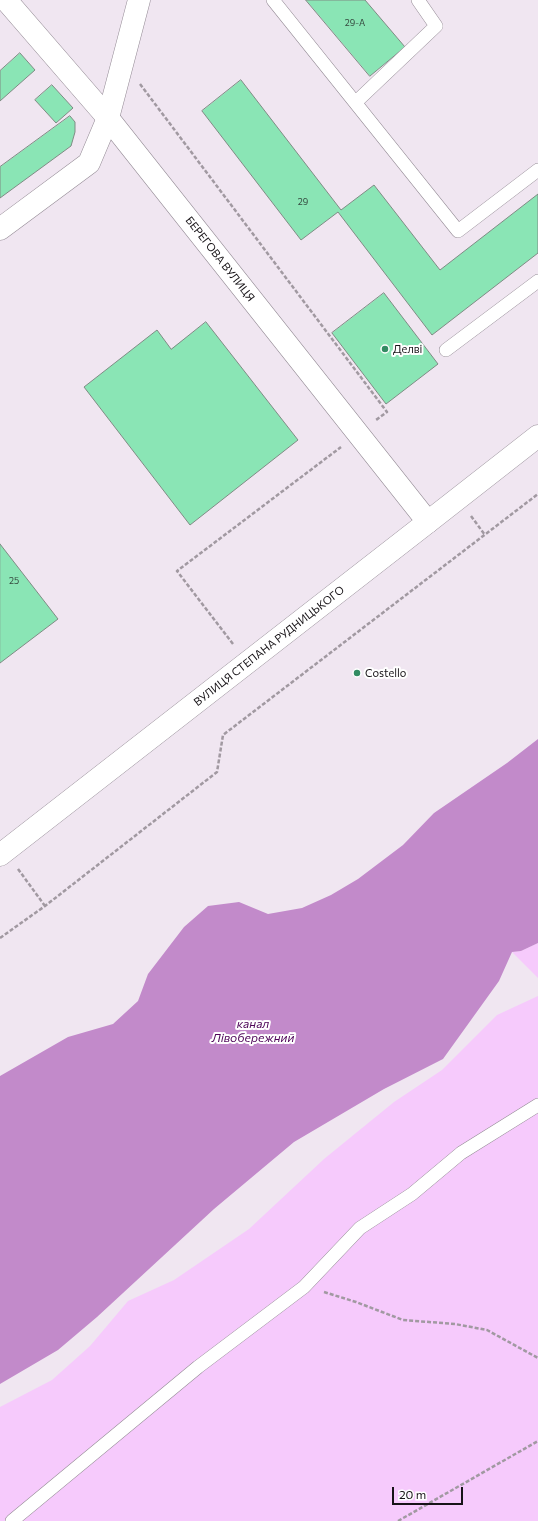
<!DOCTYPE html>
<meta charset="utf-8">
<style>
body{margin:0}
#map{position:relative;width:538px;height:1521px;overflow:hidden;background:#f0e6f1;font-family:Commissioner,sans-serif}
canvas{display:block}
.scale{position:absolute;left:392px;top:1487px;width:71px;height:18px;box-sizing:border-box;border:2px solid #171317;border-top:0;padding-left:5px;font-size:12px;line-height:14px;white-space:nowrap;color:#171317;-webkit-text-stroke:3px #fff;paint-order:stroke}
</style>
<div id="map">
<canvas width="538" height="1521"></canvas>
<div class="scale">20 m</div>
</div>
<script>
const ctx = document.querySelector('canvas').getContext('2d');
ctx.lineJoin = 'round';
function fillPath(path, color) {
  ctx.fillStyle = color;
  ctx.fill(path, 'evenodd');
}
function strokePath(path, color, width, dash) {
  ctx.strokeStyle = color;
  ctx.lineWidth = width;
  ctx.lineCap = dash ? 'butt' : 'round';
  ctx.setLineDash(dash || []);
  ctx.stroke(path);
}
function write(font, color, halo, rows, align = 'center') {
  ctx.font = font + ' Commissioner,sans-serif';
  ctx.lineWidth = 4;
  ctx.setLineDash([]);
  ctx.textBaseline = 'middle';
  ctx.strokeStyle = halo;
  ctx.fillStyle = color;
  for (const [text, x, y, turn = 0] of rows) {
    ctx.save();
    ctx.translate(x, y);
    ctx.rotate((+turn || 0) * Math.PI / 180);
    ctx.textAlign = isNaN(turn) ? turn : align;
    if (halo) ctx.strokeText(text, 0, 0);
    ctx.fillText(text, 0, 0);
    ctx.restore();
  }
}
fillPath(new Path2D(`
 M 538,943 L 538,978 L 512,952 L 521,951 Z
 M 538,996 L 538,1521 L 0,1521 L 0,1407 L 52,1380 L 90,1346 L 128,1301 L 174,1280 L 249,1229 L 324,1159 L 394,1102 L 442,1070 L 497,1015 Z`), '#f6cafc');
fillPath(new Path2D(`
 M 538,739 L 538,943 L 521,951 L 512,952 L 499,981 L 443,1059 L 384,1089 L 294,1142 L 214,1209 L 97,1317 L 58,1350 L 0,1384 L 0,1076 L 68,1037 L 113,1024 L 138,1001 L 148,974 L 184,927 L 208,906 L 239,902 L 268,914 L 302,908 L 331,895 L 358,879 L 403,845 L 434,813 L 507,763 Z`), '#c28aca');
const building = new Path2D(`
 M 306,0 L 365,0 L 405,47 L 370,76 Z
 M 20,53 L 35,70 L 0,101 L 0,71 Z
 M 241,80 L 341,210 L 374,185 L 440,270 L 538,194 L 538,253 L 432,335 L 338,212 L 301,240 L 202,111 Z
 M 52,85 L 73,108 L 56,123 L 35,100 Z
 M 70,116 L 75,122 L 75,132 L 71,146 L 0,198 L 0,167 Z
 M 384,293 L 438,364 L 386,404 L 332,333 Z
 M 206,322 L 298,440 L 190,525 L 84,387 L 157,330 L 171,349 Z
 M 0,544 L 58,619 L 0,663 Z`);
fillPath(building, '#8ae5b5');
strokePath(building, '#7f8b84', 1);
const service = new Path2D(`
 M 273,0 L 458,231 L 538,170
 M 356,102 L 436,26 L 418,0
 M 446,350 L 538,281
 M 12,1521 L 198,1367 L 304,1287 L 360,1228 L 412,1194 L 461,1153 L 538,1105`);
const minor = new Path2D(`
 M 0,229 L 89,163 L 108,118 L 139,0
 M 428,522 L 538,436`);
const tertiary = new Path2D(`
 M 0,855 L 428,522 L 108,118 L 6,0`);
strokePath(service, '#948b95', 14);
strokePath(minor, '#948b95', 23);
strokePath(tertiary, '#948b95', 23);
strokePath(new Path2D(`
 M 140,84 L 387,412 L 376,420
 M 471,516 L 485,535
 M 233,644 L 177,571 L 341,447
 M 18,869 L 45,906
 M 0,938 L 45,906 L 217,772 L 223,735 L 538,494
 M 324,1292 L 356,1302 L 403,1320 L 455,1324 L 487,1330 L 538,1358
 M 398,1521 L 538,1441`), '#a199a1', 2.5, [4, 2]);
strokePath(service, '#fff', 13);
strokePath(minor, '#fff', 22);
strokePath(tertiary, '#fff', 22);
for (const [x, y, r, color] of [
 [385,349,4,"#328c63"],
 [357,673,4,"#328c63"]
]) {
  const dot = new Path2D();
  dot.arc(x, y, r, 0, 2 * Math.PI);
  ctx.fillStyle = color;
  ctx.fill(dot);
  strokePath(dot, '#fff', 1.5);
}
write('9px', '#34483e', null, [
 ["29-А",355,23],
 ["29",303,202],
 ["25",14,581]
]);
write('11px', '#171317', '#fff', [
 ["БЕРЕГОВА ВУЛИЦЯ",220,259,52],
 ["ВУЛИЦЯ СТЕПАНА РУДНИЦЬКОГО",269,646,-38]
]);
write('11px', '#171317', '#fff', [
 ["Делві",393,349],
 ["Costello",365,673]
], 'left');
write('italic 12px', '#4d0357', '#fff', [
 ["канал",253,1024],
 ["Лівобережний",253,1038]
]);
</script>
